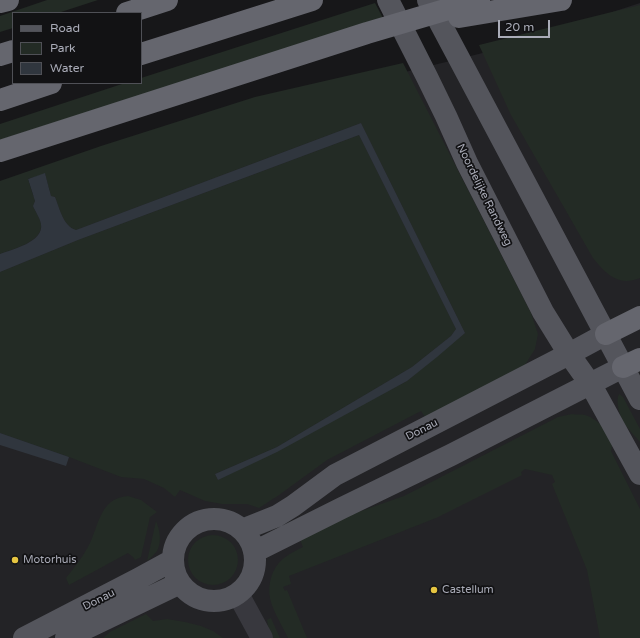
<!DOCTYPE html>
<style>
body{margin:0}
#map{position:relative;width:640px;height:638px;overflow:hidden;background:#171719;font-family:"Varela Round",sans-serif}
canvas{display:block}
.legend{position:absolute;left:12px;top:12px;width:130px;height:72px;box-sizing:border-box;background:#121214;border:1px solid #4f5056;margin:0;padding:5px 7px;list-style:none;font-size:12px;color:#aaacb8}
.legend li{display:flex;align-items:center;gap:8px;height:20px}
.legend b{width:20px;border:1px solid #4f5056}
.scale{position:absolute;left:498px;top:20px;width:52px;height:18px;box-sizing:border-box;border:2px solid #aaacb8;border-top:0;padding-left:5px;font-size:12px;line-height:14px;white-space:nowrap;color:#aaacb8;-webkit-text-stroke:3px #121214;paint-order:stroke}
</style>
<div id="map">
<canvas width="640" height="638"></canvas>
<ul class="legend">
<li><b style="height:5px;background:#54555c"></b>Road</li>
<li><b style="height:11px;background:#232b25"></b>Park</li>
<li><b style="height:11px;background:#30363e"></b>Water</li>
</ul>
<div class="scale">20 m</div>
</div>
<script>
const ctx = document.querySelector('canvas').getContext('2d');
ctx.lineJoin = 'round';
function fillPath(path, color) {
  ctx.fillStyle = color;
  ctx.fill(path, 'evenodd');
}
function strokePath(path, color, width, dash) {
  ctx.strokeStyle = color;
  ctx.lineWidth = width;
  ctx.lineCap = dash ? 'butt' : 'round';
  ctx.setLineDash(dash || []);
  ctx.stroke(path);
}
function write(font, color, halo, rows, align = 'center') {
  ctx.font = font + ' "Varela Round",sans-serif';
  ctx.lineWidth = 3.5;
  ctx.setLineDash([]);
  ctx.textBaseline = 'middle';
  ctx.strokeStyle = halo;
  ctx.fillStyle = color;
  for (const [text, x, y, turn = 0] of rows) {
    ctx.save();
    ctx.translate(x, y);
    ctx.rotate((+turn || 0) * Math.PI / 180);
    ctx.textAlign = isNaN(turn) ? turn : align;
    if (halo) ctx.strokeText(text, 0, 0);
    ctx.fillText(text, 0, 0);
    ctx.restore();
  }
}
fillPath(new Path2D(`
 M 640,3 L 640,638 L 0,638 L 0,207 L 401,73 L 499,49 Z`), '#232326');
fillPath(new Path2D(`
 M 47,0 L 98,0 L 58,13 L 13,13 L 13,28 L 0,32 L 0,16 Z
 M 375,3 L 383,18 L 0,140 L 0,124 L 125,83 L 141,83 L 141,78 Z
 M 640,5 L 640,278 C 618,287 606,274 593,258 L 511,115 L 479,45 Z
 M 403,63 L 531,313 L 538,334 L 535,349 L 523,368 L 425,417 L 421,411 L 327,460 L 279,495 L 259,508 L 247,504 L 222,504 L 205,501 L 180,490 L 175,497 L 164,488 L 144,479 L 121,477 L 69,457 L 0,433 L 0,272 L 78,240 L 359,135 L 456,329 L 451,336 L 412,367 L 277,447 L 215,474 L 218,480 L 407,381 L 465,333 L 361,123 L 76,230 C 63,226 60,209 55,197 L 51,196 L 45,174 L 28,179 L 35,201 L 33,206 C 35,211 40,218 41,224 C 43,242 13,249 0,254 L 0,181 L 101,146 L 255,97 Z
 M 619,394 L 623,397 L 640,429 L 640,442 C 635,436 628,429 623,422 C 620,415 615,401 619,394 Z
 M 572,414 C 576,415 581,414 585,415 C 598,419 607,430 613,442 L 611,451 L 640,509 L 640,638 L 600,638 L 587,570 L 552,484 L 555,482 L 552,475 L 525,469 L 521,472 L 522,475 L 436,518 L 289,576 L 291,584 L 283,587 L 285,591 L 287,590 L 307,638 L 288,638 C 283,627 274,613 271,602 C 267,590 270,574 278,564 C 284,556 295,551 303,547 L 298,535 L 307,530 L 404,496 L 558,417 Z
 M 128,496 L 141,500 L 157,512 L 150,517 L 141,557 L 135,560 L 133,557 L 128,553 L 69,585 L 66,578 C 74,568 82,558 88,547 C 99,527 99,498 128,496 Z
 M 156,521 C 160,530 162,542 157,551 C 154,555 150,558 147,561 Z
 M188 560a25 25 0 1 1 50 0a25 25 0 1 1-50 0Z
 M 146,614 L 153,621 L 167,619 L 185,622 L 201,626 L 213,631 L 223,638 L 103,638 L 110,632 Z
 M 271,618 L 280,638 L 273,638 L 269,631 L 267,620 Z`), '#232b25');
fillPath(new Path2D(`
 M 361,123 L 465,333 L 437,357 L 407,381 L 277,452 L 218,480 L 215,474 L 277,447 L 412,367 L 451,336 L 456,329 L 359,135 L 78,240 L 0,272 L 0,254 C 13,249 44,242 41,224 C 40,218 35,211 33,206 L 35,201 L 28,179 L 45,173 L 51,196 L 55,197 C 60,209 63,226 76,230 Z
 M 0,433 L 69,457 L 66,466 L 0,445 Z`), '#30363e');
strokePath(new Path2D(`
 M 238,594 L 262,638`), '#38383e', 22);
strokePath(new Path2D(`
 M 388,0 L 427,77 L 446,116 L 467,163 L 543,312 L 569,354 L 591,385 L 640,474
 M 428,0 L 640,399
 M173 560a41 41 0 1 1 82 0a41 41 0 1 1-82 0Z
 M 242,530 L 277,516 L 293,506 L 335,475 L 569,354 L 606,334
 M 254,552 L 342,508 L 451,455 L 623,367
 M 24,638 L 138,579 L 173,560
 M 66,638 L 180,583`), '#54555c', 22);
strokePath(new Path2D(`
 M 0,2 L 8,0
 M 127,13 L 167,0
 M 459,17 L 561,0
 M 141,54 L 312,0
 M 0,55 L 13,51
 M 0,100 L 51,83
 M 0,151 L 367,33 L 479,0
 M 606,334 L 640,317
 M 623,367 L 640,359`), '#65666e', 22);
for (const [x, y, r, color] of [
 [15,560,4,"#e6c541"],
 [434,590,4,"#e6c541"]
]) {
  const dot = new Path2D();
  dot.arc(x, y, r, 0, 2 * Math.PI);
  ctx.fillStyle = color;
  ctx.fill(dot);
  strokePath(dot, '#121214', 1.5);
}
write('11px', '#aaacb8', '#121214', [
 ["Noordelijke Randweg",484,195,64],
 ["Donau",422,430,-27],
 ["Donau",99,600,-27]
]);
write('11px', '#aaacb8', '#121214', [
 ["Motorhuis",23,560],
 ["Castellum",442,590]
], 'left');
</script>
